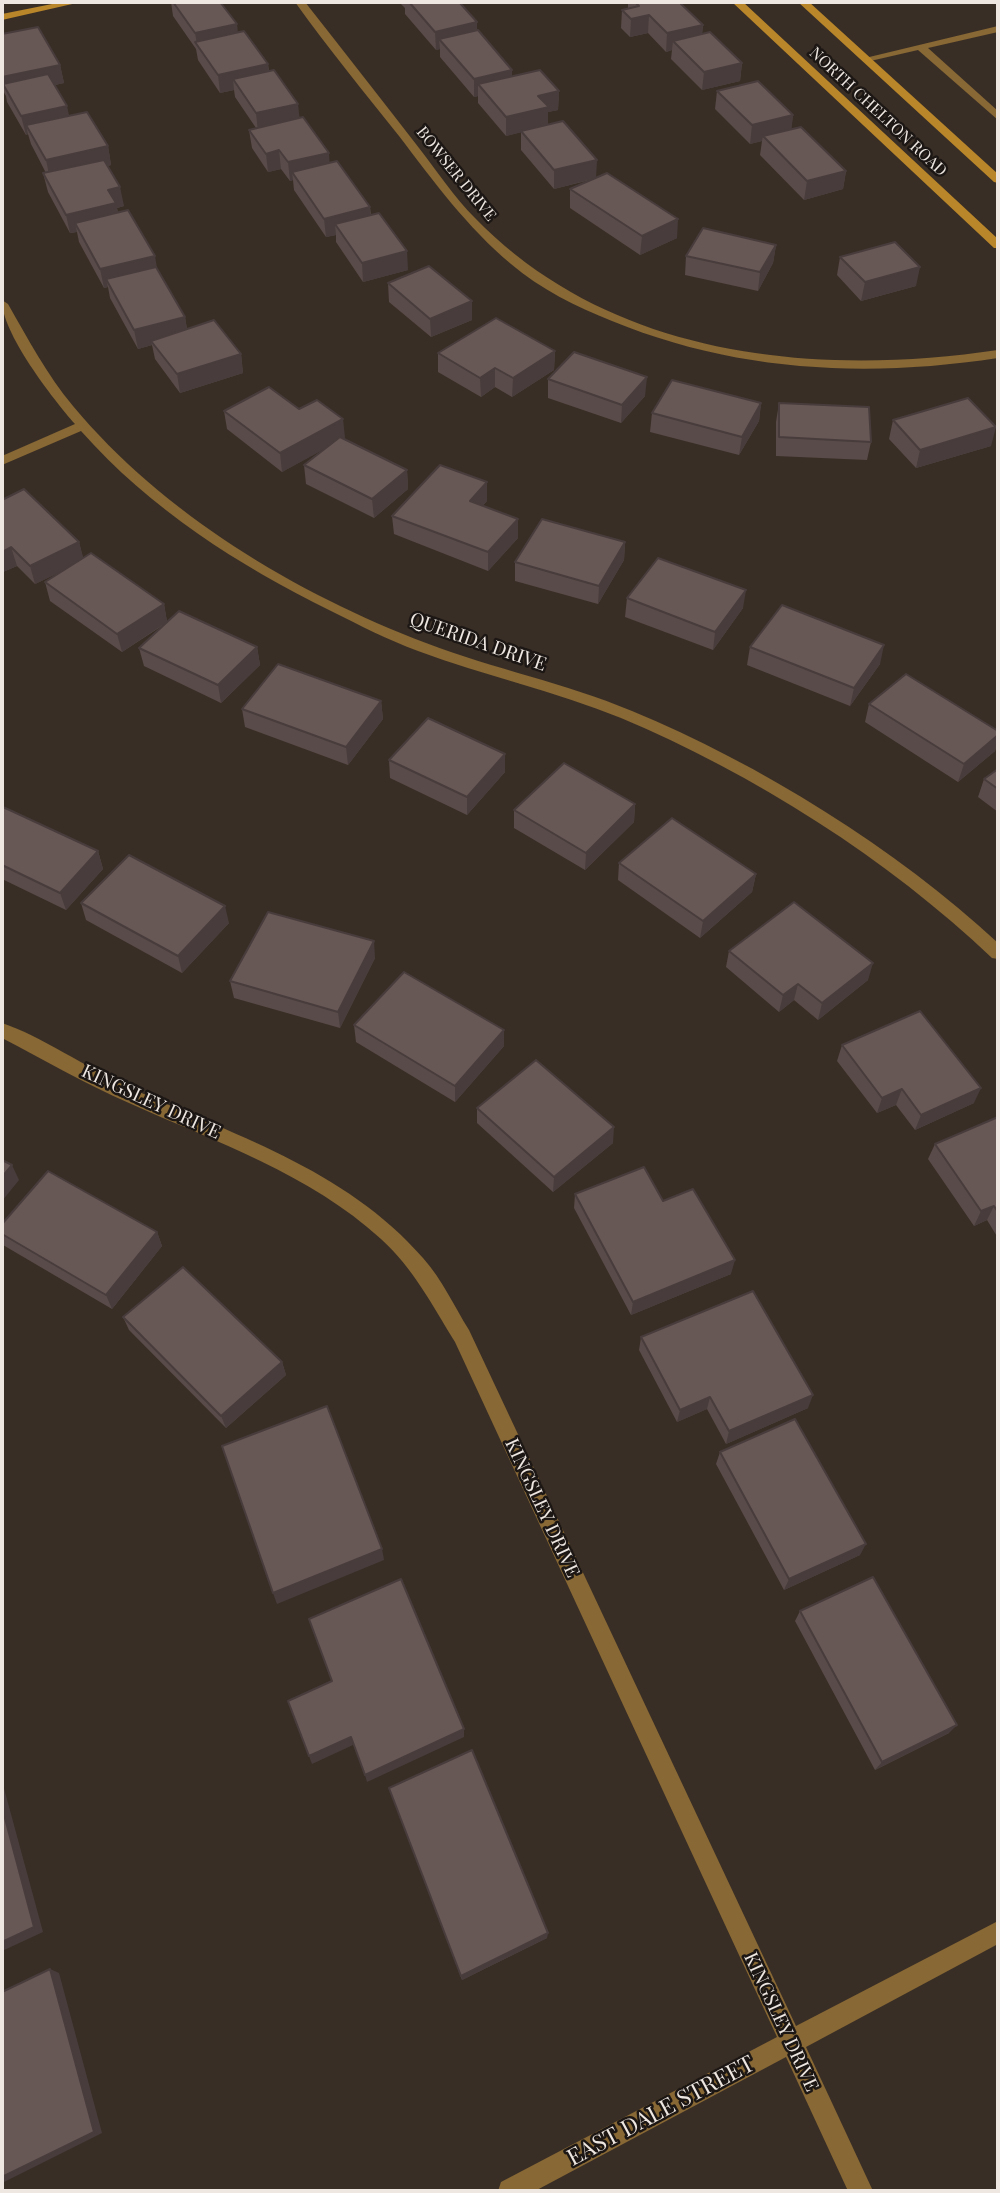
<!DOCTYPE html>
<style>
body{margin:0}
#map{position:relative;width:1000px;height:2193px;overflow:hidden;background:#392e26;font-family:"Playfair Display",serif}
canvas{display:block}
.frame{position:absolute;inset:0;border:4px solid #ede6e1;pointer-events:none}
</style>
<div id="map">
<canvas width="1000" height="2193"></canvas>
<div class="frame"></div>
</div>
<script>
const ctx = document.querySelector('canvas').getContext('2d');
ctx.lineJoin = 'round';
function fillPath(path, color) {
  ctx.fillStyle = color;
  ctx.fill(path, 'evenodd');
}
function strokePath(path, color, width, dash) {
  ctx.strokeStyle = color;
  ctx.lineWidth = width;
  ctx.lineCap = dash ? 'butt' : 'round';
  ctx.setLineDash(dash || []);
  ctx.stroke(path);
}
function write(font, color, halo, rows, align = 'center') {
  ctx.font = font + ' "Playfair Display",serif';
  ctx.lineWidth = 5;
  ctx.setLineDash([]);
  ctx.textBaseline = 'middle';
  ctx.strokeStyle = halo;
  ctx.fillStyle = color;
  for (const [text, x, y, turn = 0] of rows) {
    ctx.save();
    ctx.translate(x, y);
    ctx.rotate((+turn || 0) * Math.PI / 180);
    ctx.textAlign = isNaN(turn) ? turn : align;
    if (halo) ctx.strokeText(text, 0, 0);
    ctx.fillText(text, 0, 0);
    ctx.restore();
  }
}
fillPath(new Path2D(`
 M 295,2 L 305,2 C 343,50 381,99 419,148 C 437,171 454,197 475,218 C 611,358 815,377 998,350 L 998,358 C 867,378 736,372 612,321 C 577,307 540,289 511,264 C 467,227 434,182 399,136 C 364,92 328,48 295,2 Z
 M 998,26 L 998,32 L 928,48 L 998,111 L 998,120 L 918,50 L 866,62 L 861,59 Z
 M 2,300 L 8,304 C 28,339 47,375 73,406 C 163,514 295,593 426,643 C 494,669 565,683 632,711 C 760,764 897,849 998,943 L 998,959 L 992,958 C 888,859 754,774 621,718 C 555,691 485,676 418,651 C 388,640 359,625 331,611 C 238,565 150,509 81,431 L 2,465 L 2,456 L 75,424 C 53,399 1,332 2,300 Z
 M 2,1023 C 41,1036 87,1068 126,1086 C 230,1134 345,1168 423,1258 C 442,1279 454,1306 469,1330 L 796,2026 L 998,1921 L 998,1944 L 806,2047 L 873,2191 L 848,2191 L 786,2057 L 535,2191 L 498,2191 L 501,2182 L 777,2037 L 455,1342 C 432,1305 414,1269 381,1239 C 310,1174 216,1142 129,1103 C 86,1084 44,1060 2,1038 Z`), '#886834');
fillPath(new Path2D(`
 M 62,2 L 81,2 L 2,20 L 2,14 Z
 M 732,2 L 743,2 L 998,239 L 998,248 L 994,248 Z
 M 798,2 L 809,2 L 998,174 L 998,183 L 994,182 Z`), '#b9862a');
fillPath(new Path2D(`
 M 171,2 L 220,2 L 238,33 L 268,64 L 269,71 L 330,163 L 370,207 L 371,215 L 408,270 L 363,282 L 336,242 L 336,235 L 326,237 L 294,190 L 293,180 L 290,181 L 281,169 L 268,172 L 252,148 L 249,130 L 256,128 L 235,97 L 234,90 L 220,93 L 198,60 L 196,49 L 173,16 Z
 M 399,2 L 459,2 L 477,22 L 477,30 L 512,70 L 512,76 L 559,91 L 558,110 L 548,112 L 548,125 L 596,178 L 677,238 L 640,255 L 570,208 L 570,189 L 594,179 L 554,189 L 521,150 L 521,132 L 506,136 L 478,103 L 478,96 L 474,97 L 440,57 L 440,49 L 436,50 L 405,14 L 405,8 Z
 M 628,2 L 679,2 L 703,25 L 702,34 L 742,63 L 740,81 L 702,90 L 671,59 L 672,50 L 666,52 L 648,33 L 630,37 L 621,28 L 622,10 L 628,8 Z
 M 2,34 L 60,65 L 64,83 L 55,85 L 69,116 L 108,146 L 111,165 L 108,166 L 124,206 L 117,208 L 118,213 L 157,270 L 185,317 L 187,329 L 241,354 L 243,373 L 180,393 L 155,359 L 152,345 L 138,349 L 110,298 L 108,287 L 104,288 L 79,242 L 77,232 L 70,233 L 48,192 L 43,173 L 46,173 L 31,144 L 28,134 L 26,135 L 7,102 L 6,96 L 2,89 Z
 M 717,91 L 793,115 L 791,129 L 846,171 L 843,189 L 804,200 L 760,155 L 762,141 L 750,144 L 715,109 Z
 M 776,245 L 773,263 L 758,291 L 685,275 L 686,256 Z
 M 840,257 L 916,286 L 861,301 L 837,275 Z
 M 388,283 L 472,301 L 472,320 L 431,337 L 389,302 Z
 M 555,351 L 554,370 L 512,397 L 495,387 L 481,397 L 438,372 L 438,353 Z
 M 548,379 L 645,396 L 621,423 L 548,398 Z
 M 761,403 L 759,421 L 739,455 L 650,432 L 652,413 Z
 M 779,403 L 871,442 L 867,460 L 776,456 L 776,422 Z
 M 299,409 L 345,438 L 343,439 L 407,470 L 408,489 L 374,518 L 306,484 L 304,465 L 327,447 L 282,472 L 227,429 L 224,411 Z
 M 893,420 L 991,446 L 916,468 L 889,439 Z
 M 2,500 L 79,542 L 83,558 L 164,604 L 167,622 L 257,647 L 260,665 L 221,703 L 144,666 L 139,648 L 165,624 L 122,652 L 50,601 L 45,582 L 60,572 L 35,584 L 17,566 L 3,572 L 2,571 Z
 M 487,501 L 482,506 L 518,538 L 488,571 L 394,534 L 392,516 Z
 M 625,542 L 624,560 L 598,604 L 515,581 L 515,562 Z
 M 627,598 L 743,608 L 713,650 L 625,617 Z
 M 750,647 L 880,664 L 850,706 L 747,665 Z
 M 381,701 L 383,719 L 348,765 L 245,727 L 242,709 Z
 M 869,704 L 998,731 L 998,740 L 995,751 L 958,782 L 865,722 Z
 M 505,754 L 505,772 L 467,815 L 390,778 L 389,760 Z
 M 998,769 L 998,812 L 978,797 L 984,779 Z
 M 635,804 L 634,822 L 585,870 L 514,828 L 514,810 Z
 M 2,808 L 98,851 L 103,869 L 66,910 L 2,879 Z
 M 619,863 L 756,874 L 752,892 L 700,938 L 618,880 Z
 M 81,903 L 229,923 L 182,973 L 86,920 Z
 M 729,951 L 868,980 L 818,1020 L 794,1000 L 779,1012 L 726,967 Z
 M 375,958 L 340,1028 L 234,998 L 230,981 Z
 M 354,1025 L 504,1046 L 455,1102 L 356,1042 Z
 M 842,1045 L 974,1103 L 915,1130 L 896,1105 L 877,1113 L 837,1061 Z
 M 477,1108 L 613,1143 L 553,1192 L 477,1123 Z
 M 998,1117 L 998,1238 L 987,1220 L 974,1226 L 928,1159 L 935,1144 Z
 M 575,1194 L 663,1201 L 731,1274 L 631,1315 L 574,1208 Z
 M 2,1224 L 157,1232 L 162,1246 L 112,1309 L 3,1245 L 2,1242 Z
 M 123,1317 L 282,1362 L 286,1375 L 226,1428 L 129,1330 Z
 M 641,1337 L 808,1408 L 726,1444 L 707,1409 L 677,1422 L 639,1350 Z
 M 720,1452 L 860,1555 L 784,1590 L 716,1464 Z
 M 800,1611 L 949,1733 L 875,1770 L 795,1621 Z
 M 389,1788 L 547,1938 L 462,1980 Z`), '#594b49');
fillPath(new Path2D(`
 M 649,15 L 648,33 L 630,37 L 631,19 Z
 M 477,22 L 477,41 L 439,39 L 440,49 L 436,50 L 435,32 Z
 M 237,24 L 239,43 L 197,44 L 195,33 Z
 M 703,25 L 701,44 L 673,41 L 672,50 L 666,52 L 667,33 Z
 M 742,63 L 740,81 L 702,90 L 704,72 Z
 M 268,64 L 270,82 L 233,79 L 234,90 L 220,93 L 218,75 Z
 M 60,65 L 64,83 L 9,95 L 3,84 L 5,96 L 2,77 Z
 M 512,70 L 512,88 L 478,84 L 478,96 L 474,97 L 474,79 Z
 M 559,91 L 558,110 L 548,112 L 548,126 L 506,136 L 506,117 L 538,96 Z
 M 298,104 L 300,122 L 258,132 L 256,113 Z
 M 67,106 L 71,125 L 26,125 L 28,134 L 26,135 L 21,116 Z
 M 793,115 L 791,134 L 763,136 L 762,141 L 750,144 L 752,125 Z
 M 108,146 L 111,165 L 50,179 L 46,160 Z
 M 279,150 L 281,169 L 268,172 L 266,154 Z
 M 329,153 L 330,171 L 292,172 L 293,180 L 290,181 L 288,162 Z
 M 597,160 L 596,178 L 554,189 L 554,170 Z
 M 846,171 L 843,189 L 804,200 L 807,181 Z
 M 120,187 L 124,206 L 117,208 L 119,222 L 75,223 L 77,232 L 70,233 L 66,215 L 108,190 Z
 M 370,207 L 371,226 L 335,224 L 336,235 L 326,237 L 324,219 Z
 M 678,219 L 677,238 L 640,255 L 642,236 Z
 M 776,245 L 773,263 L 758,291 L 760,272 Z
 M 407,251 L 408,270 L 363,282 L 362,263 Z
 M 155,256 L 158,274 L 106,279 L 108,287 L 104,288 L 100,269 Z
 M 920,267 L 916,286 L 861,301 L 865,282 Z
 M 472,301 L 472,320 L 431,337 L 430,319 Z
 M 185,317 L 188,336 L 151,341 L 152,345 L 138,349 L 134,330 Z
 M 555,351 L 554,370 L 512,397 L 513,378 Z
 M 241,354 L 243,373 L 180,393 L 177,374 Z
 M 495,368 L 495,387 L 481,397 L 480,378 Z
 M 647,377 L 645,396 L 621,423 L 622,405 Z
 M 761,403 L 759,421 L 739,455 L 742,437 Z
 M 343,419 L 345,438 L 282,472 L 280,453 Z
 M 996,427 L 991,446 L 916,468 L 920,450 Z
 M 407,470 L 408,489 L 374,518 L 372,499 Z
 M 487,482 L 487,501 L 470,520 L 470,501 Z
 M 518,519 L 518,538 L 488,571 L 488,552 Z
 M 79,542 L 84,561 L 35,584 L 30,566 Z
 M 625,542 L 624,560 L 598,604 L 599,586 Z
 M 11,547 L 17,566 L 3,572 L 2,568 L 2,552 Z
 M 746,590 L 743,608 L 713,650 L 715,632 Z
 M 164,604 L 167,622 L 122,652 L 117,634 Z
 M 884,645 L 880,664 L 850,706 L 854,688 Z
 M 257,647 L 260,665 L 221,703 L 218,685 Z
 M 381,701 L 383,719 L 348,765 L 346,747 Z
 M 998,735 L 998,740 L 995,751 L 958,782 L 964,764 Z
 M 505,754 L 505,772 L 467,815 L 467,797 Z
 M 635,804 L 634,822 L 585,870 L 586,853 Z
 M 98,851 L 103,869 L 66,910 L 60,893 Z
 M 756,874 L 752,892 L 700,938 L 703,921 Z
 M 225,906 L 229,923 L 182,973 L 178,956 Z
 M 374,941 L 375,958 L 340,1028 L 338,1012 Z
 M 873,963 L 868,980 L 818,1020 L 822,1003 Z
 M 798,984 L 794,1000 L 779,1012 L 783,995 Z
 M 504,1030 L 504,1046 L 455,1102 L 455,1086 Z
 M 981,1088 L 974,1103 L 915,1130 L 921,1115 Z
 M 902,1089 L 896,1105 L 877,1113 L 882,1098 Z
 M 614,1127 L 613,1143 L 553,1192 L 554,1177 Z
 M 12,1165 L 19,1180 L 2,1201 L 2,1177 Z
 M 994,1206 L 987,1220 L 974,1226 L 981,1211 Z
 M 157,1232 L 162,1246 L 112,1309 L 106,1295 Z
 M 735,1260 L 731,1274 L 631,1315 L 633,1302 Z
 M 282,1362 L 286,1375 L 226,1428 L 221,1416 Z
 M 813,1395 L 808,1408 L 726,1444 L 729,1431 Z
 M 710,1397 L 707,1409 L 677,1422 L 680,1410 Z
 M 866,1544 L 860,1555 L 784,1590 L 789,1579 Z
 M 382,1549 L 384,1560 L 277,1604 L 273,1593 Z
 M 957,1725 L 949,1733 L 875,1770 L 882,1762 Z
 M 464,1729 L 464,1737 L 367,1782 L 365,1775 Z
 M 351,1737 L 353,1745 L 312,1764 L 309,1756 Z
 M 2,1781 L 43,1932 L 2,1951 Z
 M 548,1933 L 547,1938 L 462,1980 L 461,1976 Z
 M 50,1969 L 59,1973 L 102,2133 L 2,2183 L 2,2177 Z`), '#483d3c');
const building = new Path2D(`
 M 173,2 L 220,2 L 237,24 L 195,33 Z
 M 409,2 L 459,2 L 477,22 L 435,32 Z
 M 635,2 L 679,2 L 703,25 L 667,33 L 649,15 L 631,19 L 622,10 L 639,6 Z
 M 38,27 L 60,65 L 2,77 L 2,34 Z
 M 478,30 L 512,70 L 474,79 L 439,39 Z
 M 244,31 L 268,64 L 218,75 L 195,42 Z
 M 710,32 L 742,63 L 704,72 L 673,41 Z
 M 274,70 L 298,104 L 256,113 L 233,79 Z
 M 540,70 L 559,91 L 538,96 L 549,107 L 506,117 L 478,84 Z
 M 48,74 L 67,106 L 21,116 L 3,84 Z
 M 758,81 L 793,115 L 752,125 L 717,91 Z
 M 87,112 L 108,146 L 46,160 L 26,125 Z
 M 303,117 L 329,153 L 288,162 L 279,150 L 266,154 L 249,130 Z
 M 563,121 L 597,160 L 554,170 L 521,131 Z
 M 801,127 L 846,171 L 807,181 L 763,136 Z
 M 104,160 L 120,187 L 108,190 L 116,203 L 66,215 L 43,173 Z
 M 337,161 L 370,207 L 324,219 L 292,172 Z
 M 607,173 L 678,219 L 642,236 L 570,189 Z
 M 128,210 L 155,256 L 100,269 L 75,223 Z
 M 379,213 L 407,251 L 362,263 L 335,224 Z
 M 703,228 L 776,245 L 760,272 L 686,256 Z
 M 895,242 L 920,267 L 865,282 L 840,257 Z
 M 429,266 L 472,301 L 430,319 L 388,283 Z
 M 156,267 L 185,317 L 134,330 L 106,279 Z
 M 496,318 L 555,351 L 513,378 L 495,368 L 480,378 L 438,353 Z
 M 214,320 L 241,354 L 177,374 L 151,341 Z
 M 574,352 L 647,377 L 622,405 L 548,379 Z
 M 672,380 L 761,403 L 742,437 L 652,413 Z
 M 269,387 L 299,409 L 317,400 L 343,419 L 280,453 L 224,411 Z
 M 968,398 L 996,427 L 920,450 L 893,420 Z
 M 779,403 L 869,407 L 871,442 L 779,437 Z
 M 340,437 L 407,470 L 372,499 L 304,465 Z
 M 440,465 L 487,482 L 470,501 L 518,519 L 488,552 L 392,516 Z
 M 24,489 L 79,542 L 30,566 L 11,547 L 2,552 L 2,500 Z
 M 542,519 L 625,542 L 599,586 L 515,562 Z
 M 91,553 L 164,604 L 117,634 L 45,582 Z
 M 658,558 L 746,590 L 715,632 L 627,598 Z
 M 782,605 L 884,645 L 854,688 L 750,647 Z
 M 179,611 L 257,647 L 218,685 L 139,648 Z
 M 278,664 L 381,701 L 346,747 L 242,709 Z
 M 906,674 L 998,731 L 998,735 L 964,764 L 869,704 Z
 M 428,718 L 505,754 L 467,797 L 389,760 Z
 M 564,763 L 635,804 L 586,853 L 514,810 Z
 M 998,769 L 998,789 L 984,779 Z
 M 3,807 L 98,851 L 60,893 L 2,865 Z
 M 672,818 L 756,874 L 703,921 L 619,863 Z
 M 129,855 L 225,906 L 178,956 L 81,903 Z
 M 794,902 L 873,963 L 822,1003 L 798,984 L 783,995 L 729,951 Z
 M 268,912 L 374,941 L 338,1012 L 230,981 Z
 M 404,972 L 504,1030 L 455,1086 L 354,1025 Z
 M 920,1011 L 981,1088 L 921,1115 L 902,1089 L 882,1098 L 842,1045 Z
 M 536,1060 L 614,1127 L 554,1177 L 477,1108 Z
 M 998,1117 L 998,1212 L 994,1206 L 981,1211 L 935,1144 Z
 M 2,1160 L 12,1165 L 2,1177 Z
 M 644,1167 L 663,1201 L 693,1189 L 735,1260 L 633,1302 L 575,1194 Z
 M 48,1171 L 157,1232 L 106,1295 L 2,1234 L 2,1224 Z
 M 183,1267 L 282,1362 L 221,1416 L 123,1317 Z
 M 753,1291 L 813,1395 L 729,1431 L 710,1397 L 680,1410 L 641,1337 Z
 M 327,1406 L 382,1549 L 273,1593 L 222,1446 Z
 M 795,1419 L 866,1544 L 789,1579 L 720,1452 Z
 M 873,1577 L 957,1725 L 882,1762 L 800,1611 Z
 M 401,1579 L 464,1729 L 365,1775 L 351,1737 L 309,1756 L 288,1701 L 332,1681 L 309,1619 Z
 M 472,1750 L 548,1933 L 461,1976 L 389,1788 Z
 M 2,1807 L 34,1927 L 2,1942 Z
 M 50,1969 L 94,2132 L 2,2177 L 2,1992 Z`);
fillPath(building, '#675755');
strokePath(building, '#483d3c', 2);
write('16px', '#ede6e1', '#1c1714', [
 ["NORTH CHELTON ROAD",878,112,43],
 ["BOWSER DRIVE",456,174,51]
]);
write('19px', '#ede6e1', '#1c1714', [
 ["QUERIDA DRIVE",478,642,19],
 ["KINGSLEY DRIVE",151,1102,25],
 ["KINGSLEY DRIVE",542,1508,65],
 ["KINGSLEY DRIVE",781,2022,65]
]);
write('23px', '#ede6e1', '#1c1714', [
 ["EAST DALE STREET",661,2111,-28]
]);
</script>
